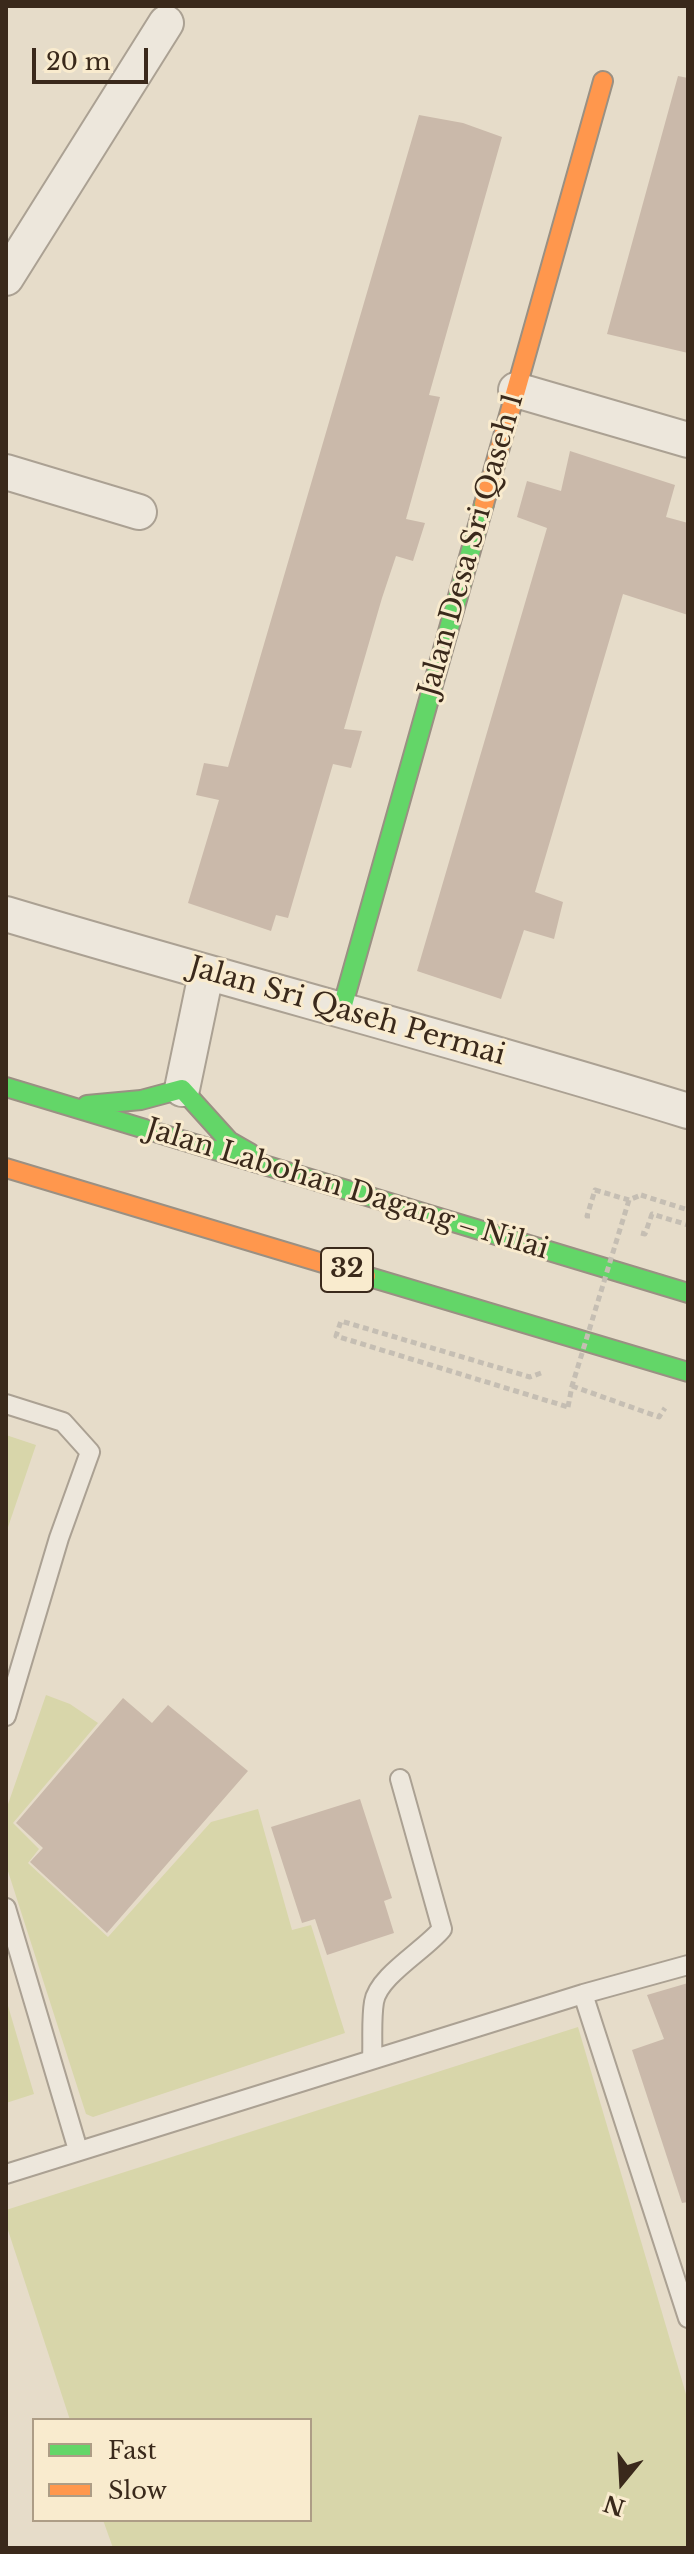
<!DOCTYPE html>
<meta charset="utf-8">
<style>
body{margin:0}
#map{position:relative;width:694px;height:2554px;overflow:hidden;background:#e6dcc9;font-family:"Libre Baskerville",serif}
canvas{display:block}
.frame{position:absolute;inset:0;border:8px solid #3a291b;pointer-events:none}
.legend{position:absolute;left:32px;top:2418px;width:280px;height:104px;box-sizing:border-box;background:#f9ebce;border:2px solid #ad9d86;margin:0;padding:10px 14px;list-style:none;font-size:24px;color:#3a291b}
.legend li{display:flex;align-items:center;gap:16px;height:40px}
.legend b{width:40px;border:2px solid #ad9d86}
.north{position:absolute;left:582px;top:2442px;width:80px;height:80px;-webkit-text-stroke:6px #f9ebce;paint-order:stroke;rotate:198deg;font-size:22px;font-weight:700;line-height:32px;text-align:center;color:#3a291b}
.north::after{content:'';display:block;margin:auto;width:28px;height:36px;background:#3a291b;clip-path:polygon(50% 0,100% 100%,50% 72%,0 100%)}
.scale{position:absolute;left:32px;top:48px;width:116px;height:36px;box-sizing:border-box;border:4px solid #3a291b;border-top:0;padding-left:10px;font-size:24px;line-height:28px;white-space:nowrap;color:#3a291b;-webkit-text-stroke:6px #f9ebce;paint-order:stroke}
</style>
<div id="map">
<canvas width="694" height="2554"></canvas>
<div class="frame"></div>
<ul class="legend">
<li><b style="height:10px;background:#63d668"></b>Fast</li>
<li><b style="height:10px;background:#ff974d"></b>Slow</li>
</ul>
<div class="north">N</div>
<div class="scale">20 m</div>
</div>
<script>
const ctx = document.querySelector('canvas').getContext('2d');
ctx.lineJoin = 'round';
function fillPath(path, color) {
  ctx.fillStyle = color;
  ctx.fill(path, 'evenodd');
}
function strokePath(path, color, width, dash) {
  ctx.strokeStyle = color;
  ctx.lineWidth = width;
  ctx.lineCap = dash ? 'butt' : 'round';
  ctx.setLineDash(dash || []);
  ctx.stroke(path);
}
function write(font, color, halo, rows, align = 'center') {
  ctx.font = font + ' "Libre Baskerville",serif';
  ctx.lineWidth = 6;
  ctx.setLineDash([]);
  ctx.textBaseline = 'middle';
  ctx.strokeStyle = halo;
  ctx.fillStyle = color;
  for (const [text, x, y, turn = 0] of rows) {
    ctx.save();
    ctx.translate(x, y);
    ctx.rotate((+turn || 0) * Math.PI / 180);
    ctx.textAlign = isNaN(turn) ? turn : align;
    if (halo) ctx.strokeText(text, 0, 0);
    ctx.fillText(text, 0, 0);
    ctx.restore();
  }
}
fillPath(new Path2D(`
 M 6,1435 L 36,1445 L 6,1533 Z
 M 46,1695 L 70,1704 L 98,1723 L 13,1823 L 39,1849 L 28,1863 L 108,1937 L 211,1822 L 258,1809 L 292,1930 L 311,1925 L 345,2033 L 93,2117 L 86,2114 L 6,1865 L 6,1810 Z
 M 6,1999 L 34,2094 L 6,2103 Z
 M 578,2027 L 688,2401 L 688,2548 L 113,2548 L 103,2520 L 310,2520 L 310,2420 L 70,2420 L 6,2224 L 6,2210 Z`), '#d8d6aa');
fillPath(new Path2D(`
 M 678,76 L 688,78 L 688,353 L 607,334 Z
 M 419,115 L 463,123 L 502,137 L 429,395 L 440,397 L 406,519 L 425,523 L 413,561 L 396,556 L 382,598 L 344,729 L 362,731 L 351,768 L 333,764 L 288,918 L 276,915 L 271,931 L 188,903 L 219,800 L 196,795 L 204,763 L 228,767 Z
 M 570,451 L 675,485 L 666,517 L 688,523 L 688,615 L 623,594 L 535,892 L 563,902 L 554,939 L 524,930 L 501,999 L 417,971 L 547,528 L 517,517 L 527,481 L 561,491 Z
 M 123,1698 L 152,1723 L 168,1705 L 248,1771 L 107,1933 L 30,1862 L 43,1848 L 16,1823 Z
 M 360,1799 L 392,1898 L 384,1901 L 394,1933 L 327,1955 L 315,1919 L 302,1923 L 271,1827 Z
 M 688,1983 L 688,2202 L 682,2203 L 632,2050 L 664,2039 L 647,1995 Z`), '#cab9aa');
const lane = new Path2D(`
 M 6,1404 L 63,1422 L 90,1452 L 59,1538 L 6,1716
 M 6,1908 L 78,2150
 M 583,1994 L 688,2318
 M 372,2059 C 373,2041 371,2020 374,2002 C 378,1976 425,1950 442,1929 L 400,1779
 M 6,2174 L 583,1994 L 688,1965`);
const street = new Path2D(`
 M 6,278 L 166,23
 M 516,390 L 688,440
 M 6,472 L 139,512
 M 6,914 C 233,982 462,1041 688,1111
 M 182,1089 L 206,974`);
const fast = new Path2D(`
 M 342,1008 L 484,504
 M 6,1087 L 688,1293
 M 87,1105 L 141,1100 L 182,1089 L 229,1141 L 250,1153
 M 366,1276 L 688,1372`);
const slow = new Path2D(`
 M 484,504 L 603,81
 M 6,1168 L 366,1276`);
strokePath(lane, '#aba193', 22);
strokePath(street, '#aba193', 38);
strokePath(fast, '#9a9083', 22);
strokePath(slow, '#9a9083', 22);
strokePath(new Path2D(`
 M 641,1195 L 688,1210
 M 590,1216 L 587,1216 L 595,1190 L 629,1200
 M 641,1233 L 645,1234 L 652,1214 L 688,1225
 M 541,1373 L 530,1377 L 341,1321 L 336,1336 L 568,1407
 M 572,1386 L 659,1417 L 665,1408`), '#c5beb3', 5, [6, 4]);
strokePath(lane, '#ede7dc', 18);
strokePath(street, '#ede7dc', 34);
strokePath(fast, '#63d668', 18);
strokePath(slow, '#ff974d', 18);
strokePath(new Path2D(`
 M 568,1407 L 572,1386 L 629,1200 L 641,1195`), '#c5beb3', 5, [6, 4]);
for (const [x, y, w] of [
 [347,1270,52]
]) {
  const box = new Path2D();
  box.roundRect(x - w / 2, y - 22, w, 44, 6);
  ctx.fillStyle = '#f9ebce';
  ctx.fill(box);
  strokePath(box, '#3a291b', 2);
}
write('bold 26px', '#3a291b', null, [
 ["32",347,1270]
]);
write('28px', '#3a291b', '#f9ebce', [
 ["Jalan Desa Sri Qaseh 1",472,545,-74],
 ["Jalan Sri Qaseh Permai",347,1012,16],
 ["Jalan Labohan Dagang ‒ Nilai",347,1190,17]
]);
</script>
